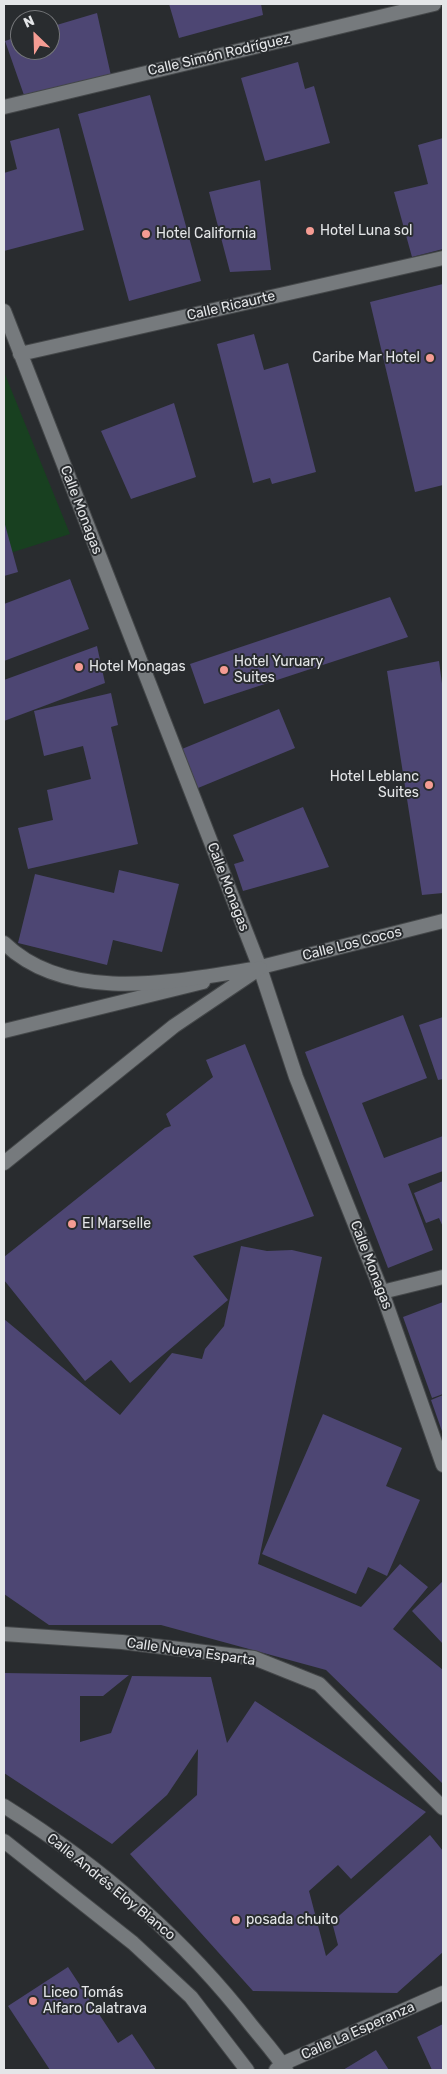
<!DOCTYPE html>
<meta charset="utf-8">
<style>
body{margin:0}
#map{position:relative;width:447px;height:2074px;overflow:hidden;background:#292c2f;font-family:Rubik,sans-serif}
canvas{display:block}
.frame{position:absolute;inset:0;border:5px solid #e4e6e8;pointer-events:none}
.north{position:absolute;left:10px;top:10px;width:50px;height:50px;box-sizing:border-box;background:#292c2f;border:1px solid #747679;border-radius:50%;rotate:336deg;font-size:14px;font-weight:700;line-height:20px;text-align:center;color:#e4e6e8}
.north::after{content:'';display:block;margin:auto;width:18px;height:22px;background:#f59c93;clip-path:polygon(50% 0,100% 100%,50% 72%,0 100%)}
</style>
<div id="map">
<canvas width="447" height="2074"></canvas>
<div class="frame"></div>
<div class="north">N</div>
</div>
<script>
const ctx = document.querySelector('canvas').getContext('2d');
ctx.lineJoin = 'round';
function fillPath(path, color) {
  ctx.fillStyle = color;
  ctx.fill(path, 'evenodd');
}
function strokePath(path, color, width, dash) {
  ctx.strokeStyle = color;
  ctx.lineWidth = width;
  ctx.lineCap = dash ? 'butt' : 'round';
  ctx.setLineDash(dash || []);
  ctx.stroke(path);
}
function write(font, color, halo, rows, align = 'center') {
  ctx.font = font + ' Rubik,sans-serif';
  ctx.lineWidth = 4;
  ctx.setLineDash([]);
  ctx.textBaseline = 'middle';
  ctx.strokeStyle = halo;
  ctx.fillStyle = color;
  for (const [text, x, y, turn = 0] of rows) {
    ctx.save();
    ctx.translate(x, y);
    ctx.rotate((+turn || 0) * Math.PI / 180);
    ctx.textAlign = isNaN(turn) ? turn : align;
    if (halo) ctx.strokeText(text, 0, 0);
    ctx.fillText(text, 0, 0);
    ctx.restore();
  }
}
fillPath(new Path2D(`
 M 4,372 L 70,534 L 4,555 Z`), '#184020');
fillPath(new Path2D(`
 M 169,4 L 261,4 L 263,15 L 179,38 Z
 M 97,13 L 112,80 L 25,98 L 5,41 L 20,36 L 20,50 L 50,50 L 50,27 Z
 M 298,62 L 305,89 L 314,86 L 330,143 L 265,161 L 241,78 Z
 M 150,95 L 201,281 L 129,301 L 78,114 Z
 M 59,128 L 84,230 L 4,251 L 4,173 L 17,169 L 10,141 Z
 M 443,138 L 443,249 L 412,257 L 394,192 L 428,184 L 418,145 Z
 M 260,180 L 271,270 L 230,272 L 209,192 Z
 M 443,284 L 443,485 L 415,492 L 370,302 Z
 M 254,334 L 264,370 L 288,363 L 316,472 L 272,484 L 270,478 L 253,483 L 217,344 Z
 M 174,403 L 196,477 L 131,499 L 101,431 Z
 M 4,521 L 18,572 L 4,576 Z
 M 70,579 L 89,629 L 4,661 L 4,604 Z
 M 390,597 L 408,637 L 204,704 L 190,664 Z
 M 97,646 L 105,683 L 4,721 L 4,680 Z
 M 439,661 L 443,691 L 443,893 L 422,895 L 387,671 Z
 M 111,693 L 118,725 L 111,727 L 138,844 L 28,869 L 18,828 L 53,820 L 47,790 L 91,779 L 83,746 L 44,756 L 34,711 Z
 M 279,709 L 295,748 L 198,788 L 182,749 Z
 M 303,807 L 329,867 L 243,891 L 234,864 L 244,861 L 233,835 Z
 M 119,870 L 179,884 L 162,952 L 113,940 L 107,965 L 18,943 L 35,874 L 114,893 Z
 M 403,1015 L 427,1078 L 362,1103 L 384,1158 L 443,1136 L 443,1171 L 408,1184 L 433,1250 L 388,1268 L 305,1052 Z
 M 443,1017 L 443,1079 L 438,1080 L 419,1025 Z
 M 245,1044 L 314,1216 L 193,1256 L 228,1300 L 130,1383 L 111,1360 L 85,1381 L 4,1280 L 4,1257 L 165,1128 L 171,1126 L 166,1114 L 213,1077 L 206,1060 Z
 M 443,1181 L 443,1227 L 439,1218 L 426,1223 L 414,1193 Z
 M 241,1246 L 267,1251 L 292,1250 L 322,1257 L 258,1564 L 361,1607 L 400,1564 L 428,1587 L 393,1629 L 443,1670 L 443,1784 L 326,1670 L 161,1625 L 49,1625 L 4,1594 L 4,1319 L 120,1415 L 172,1353 L 202,1359 L 205,1349 L 224,1326 Z
 M 443,1302 L 443,1394 L 432,1398 L 403,1317 Z
 M 443,1395 L 443,1434 L 431,1400 Z
 M 323,1414 L 402,1448 L 386,1486 L 420,1500 L 387,1576 L 368,1567 L 356,1594 L 262,1554 Z
 M 443,1581 L 443,1644 L 412,1611 Z
 M 4,1673 L 129,1675 L 103,1696 L 80,1696 L 80,1742 L 111,1733 L 132,1676 L 211,1677 L 227,1743 L 255,1701 L 426,1812 L 351,1879 L 338,1865 L 309,1891 L 326,1956 L 338,1945 L 332,1922 L 430,1835 L 443,1851 L 443,1952 L 397,1993 L 253,1991 L 130,1854 L 197,1795 L 198,1749 L 167,1795 L 112,1844 L 4,1773 Z
 M 68,1967 L 118,2043 L 132,2034 L 156,2070 L 50,2070 L 8,2006 Z
 M 443,2024 L 443,2070 L 432,2070 L 417,2037 Z
 M 376,2050 L 389,2070 L 343,2070 Z`), '#4d4673');
const minor = new Path2D(`
 M 4,107 L 434,4
 M 4,311 L 260,968 L 296,1077 L 382,1292 L 443,1465
 M 20,354 L 443,258
 M 253,969 L 443,921
 M 4,1031 L 203,982
 M 382,1292 L 443,1277
 M 4,1634 L 122,1642 L 254,1658 L 319,1684 L 443,1808
 M 4,1806 C 98,1865 183,1937 251,2025 C 263,2040 276,2054 286,2070
 M 4,1841 L 133,1943 L 191,1997 L 247,2070
 M 276,2070 L 282,2064 L 443,1993`);
const tertiary = new Path2D(`
 M 4,943 C 68,1005 176,981 254,969
 M 4,1163 L 174,1026 L 260,968`);
strokePath(minor, '#444749', 16);
strokePath(tertiary, '#444749', 16);
strokePath(minor, '#767a7d', 14);
strokePath(tertiary, '#767a7d', 14);
for (const [x, y, r, color] of [
 [310,231,5,"#f59c93"],
 [146,234,5,"#f59c93"],
 [430,358,5,"#f59c93"],
 [79,667,5,"#f59c93"],
 [224,670,5,"#f59c93"],
 [429,785,5,"#f59c93"],
 [72,1224,5,"#f59c93"],
 [236,1920,5,"#f59c93"],
 [33,2001,5,"#f59c93"]
]) {
  const dot = new Path2D();
  dot.arc(x, y, r, 0, 2 * Math.PI);
  ctx.fillStyle = color;
  ctx.fill(dot);
  strokePath(dot, '#292c2f', 2);
}
write('14px', '#e4e6e8', '#292c2f', [
 ["Calle Simón Rodríguez",219,55,-13],
 ["Calle Ricaurte",231,306,-13],
 ["Calle Monagas",81,510,69],
 ["Calle Monagas",228,887,69],
 ["Calle Los Cocos",352,944,-14],
 ["Calle Monagas",371,1265,69],
 ["Calle Nueva Esparta",191,1652,8],
 ["Calle Andrés Eloy Blanco",111,1887,39],
 ["Calle La Esperanza",358,2031,-24]
]);
write('14px', '#e4e6e8', '#292c2f', [
 ["Hotel Luna sol",320,231],
 ["Hotel California",156,234],
 ["Caribe Mar Hotel",420,358,"right"],
 ["Hotel Yuruary",234,662],
 ["Suites",234,678],
 ["Hotel Monagas",89,667],
 ["Hotel Leblanc",419,777,"right"],
 ["Suites",419,793,"right"],
 ["El Marselle",82,1224],
 ["posada chuito",246,1920],
 ["Liceo Tomás",43,1993],
 ["Alfaro Calatrava",43,2009]
], 'left');
</script>
